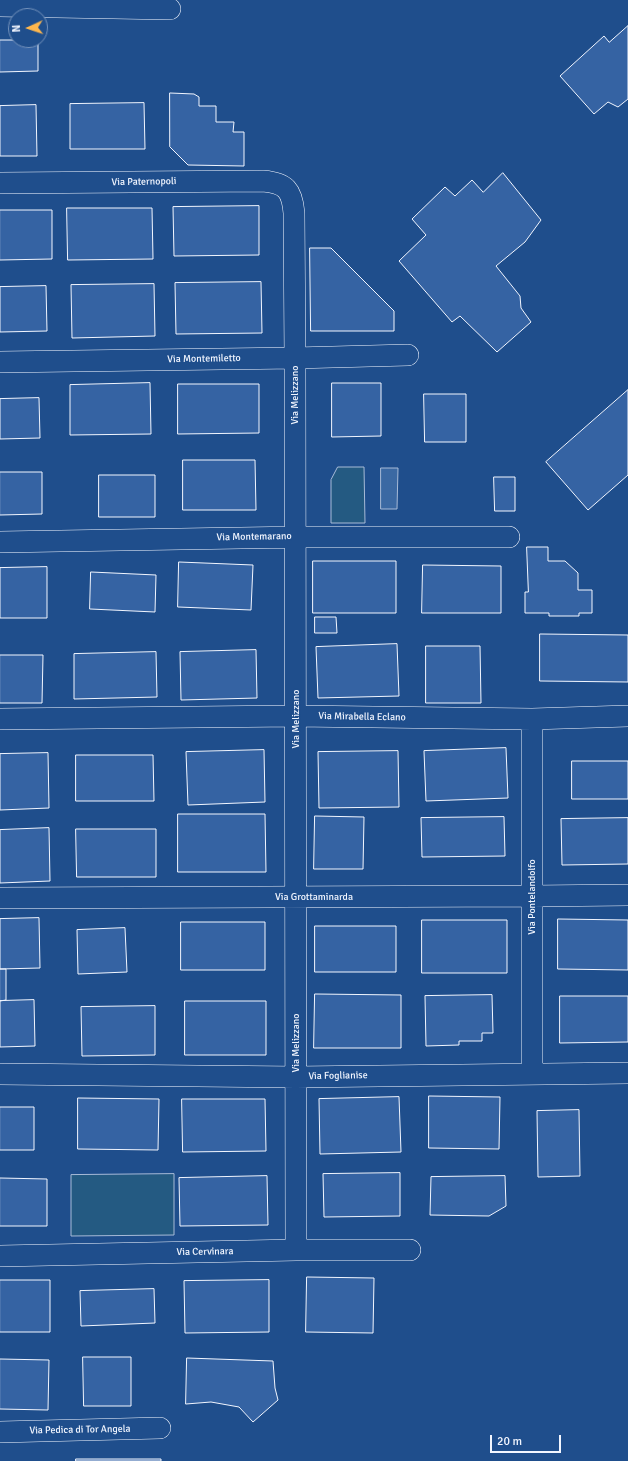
<!DOCTYPE html>
<style>
body{margin:0}
#map{position:relative;width:628px;height:1461px;overflow:hidden;background:#1f4e8c;font-family:Signika,sans-serif}
canvas{display:block}
.north{position:absolute;left:8px;top:8px;width:40px;height:40px;box-sizing:border-box;background:#1f4e8c;border:1px solid #7391ba;border-radius:50%;rotate:267deg;font-size:11px;font-weight:700;line-height:16px;text-align:center;color:#f2f6ff}
.north::after{content:'';display:block;margin:auto;width:14px;height:18px;background:#ffb74d;clip-path:polygon(50% 0,100% 100%,50% 72%,0 100%)}
.scale{position:absolute;left:490px;top:1435px;width:71px;height:18px;box-sizing:border-box;border:2px solid #f2f6ff;border-top:0;padding-left:5px;font-size:12px;line-height:14px;white-space:nowrap;color:#f2f6ff;-webkit-text-stroke:3px #1f4e8c;paint-order:stroke}
</style>
<div id="map">
<canvas width="628" height="1461"></canvas>
<div class="north">N</div>
<div class="scale">20 m</div>
</div>
<script>
const ctx = document.querySelector('canvas').getContext('2d');
ctx.lineJoin = 'round';
function fillPath(path, color) {
  ctx.fillStyle = color;
  ctx.fill(path, 'evenodd');
}
function strokePath(path, color, width, dash) {
  ctx.strokeStyle = color;
  ctx.lineWidth = width;
  ctx.lineCap = dash ? 'butt' : 'round';
  ctx.setLineDash(dash || []);
  ctx.stroke(path);
}
function write(font, color, halo, rows, align = 'center') {
  ctx.font = font + ' Signika,sans-serif';
  ctx.lineWidth = 3;
  ctx.setLineDash([]);
  ctx.textBaseline = 'middle';
  ctx.strokeStyle = halo;
  ctx.fillStyle = color;
  for (const [text, x, y, turn = 0] of rows) {
    ctx.save();
    ctx.translate(x, y);
    ctx.rotate((+turn || 0) * Math.PI / 180);
    ctx.textAlign = isNaN(turn) ? turn : align;
    if (halo) ctx.strokeText(text, 0, 0);
    ctx.fillText(text, 0, 0);
    ctx.restore();
  }
}
const green = new Path2D(`
 M 338,467 L 364,467 L 365,523 L 331,523 L 331,480 Z
 M 174,1174 L 174,1235 L 71,1236 L 71,1175 Z`);
fillPath(green, '#245a82');
strokePath(green, '#a8bbd7', 1);
const water = new Path2D(`
 M 381,468 L 398,468 L 397,509 L 381,509 Z`);
fillPath(water, '#3b69a3');
strokePath(water, '#a8bbd7', 1);
const building = new Path2D(`
 M 628,26 L 628,99 L 618,107 L 608,102 L 594,114 L 560,76 L 604,36 L 609,42 Z
 M 0,40 L 38,40 L 38,71 L 0,72 Z
 M 170,93 L 194,94 L 199,97 L 199,106 L 216,106 L 216,122 L 234,122 L 233,132 L 244,132 L 244,166 L 188,165 L 170,147 Z
 M 144,103 L 145,149 L 70,149 L 70,104 Z
 M 36,105 L 37,156 L 0,156 L 0,106 Z
 M 503,173 L 541,220 L 525,242 L 496,266 L 520,296 L 521,308 L 531,322 L 497,352 L 460,316 L 452,322 L 399,261 L 426,235 L 412,219 L 445,187 L 455,196 L 472,180 L 483,192 Z
 M 259,206 L 259,255 L 174,256 L 173,207 Z
 M 67,208 L 152,208 L 153,259 L 68,260 Z
 M 0,210 L 52,210 L 52,259 L 0,260 Z
 M 310,248 L 331,248 L 394,311 L 394,331 L 311,331 Z
 M 261,282 L 262,333 L 176,334 L 175,283 Z
 M 154,284 L 155,336 L 72,338 L 71,285 Z
 M 46,286 L 47,331 L 0,332 L 0,287 Z
 M 150,383 L 151,434 L 70,435 L 70,385 Z
 M 332,383 L 381,383 L 381,436 L 332,437 Z
 M 178,384 L 259,384 L 259,433 L 178,434 Z
 M 628,390 L 628,475 L 588,510 L 546,462 Z
 M 424,394 L 466,394 L 466,442 L 425,442 Z
 M 39,398 L 40,438 L 0,439 L 0,399 Z
 M 183,460 L 255,460 L 256,510 L 183,510 Z
 M 0,472 L 42,472 L 42,514 L 0,515 Z
 M 99,475 L 155,475 L 155,517 L 99,517 Z
 M 494,477 L 515,477 L 515,511 L 495,511 Z
 M 527,547 L 548,547 L 548,561 L 565,561 L 578,573 L 578,590 L 592,590 L 592,613 L 579,613 L 579,616 L 549,616 L 549,613 L 525,613 L 525,592 L 528,592 Z
 M 313,561 L 396,561 L 396,613 L 313,613 Z
 M 179,562 L 253,565 L 251,610 L 178,607 Z
 M 423,565 L 501,566 L 501,613 L 422,613 Z
 M 47,567 L 47,618 L 0,618 L 0,568 Z
 M 91,572 L 156,575 L 155,612 L 90,609 Z
 M 315,617 L 336,617 L 337,633 L 315,633 Z
 M 540,634 L 628,635 L 628,682 L 540,681 Z
 M 397,644 L 399,696 L 318,698 L 316,647 Z
 M 426,646 L 480,646 L 481,703 L 426,703 Z
 M 256,650 L 257,698 L 181,700 L 180,652 Z
 M 156,652 L 157,697 L 74,699 L 74,654 Z
 M 0,655 L 43,655 L 42,703 L 0,703 Z
 M 506,748 L 508,798 L 426,801 L 424,751 Z
 M 264,750 L 265,802 L 188,805 L 186,752 Z
 M 398,751 L 399,807 L 319,808 L 318,752 Z
 M 48,753 L 49,808 L 0,810 L 0,754 Z
 M 76,755 L 153,755 L 154,801 L 76,801 Z
 M 572,761 L 628,761 L 628,799 L 572,799 Z
 M 178,814 L 265,814 L 266,872 L 178,872 Z
 M 315,816 L 364,817 L 363,869 L 314,869 Z
 M 504,817 L 505,856 L 422,857 L 421,818 Z
 M 628,818 L 628,864 L 562,865 L 561,819 Z
 M 49,828 L 50,881 L 0,883 L 0,830 Z
 M 76,829 L 156,829 L 156,877 L 77,877 Z
 M 39,918 L 40,968 L 0,969 L 0,919 Z
 M 558,919 L 628,920 L 628,970 L 558,969 Z
 M 422,920 L 507,920 L 507,973 L 422,973 Z
 M 181,922 L 265,922 L 265,970 L 181,970 Z
 M 315,926 L 396,926 L 396,972 L 315,972 Z
 M 125,928 L 127,972 L 78,974 L 77,930 Z
 M 0,969 L 6,969 L 6,1000 L 0,1001 Z
 M 315,994 L 401,995 L 401,1048 L 314,1048 Z
 M 492,995 L 493,1033 L 482,1033 L 482,1041 L 459,1041 L 459,1045 L 426,1046 L 425,996 Z
 M 560,996 L 628,996 L 628,1042 L 560,1043 Z
 M 34,1000 L 35,1046 L 0,1047 L 0,1001 Z
 M 185,1001 L 266,1001 L 266,1055 L 185,1055 Z
 M 155,1006 L 155,1055 L 82,1056 L 81,1007 Z
 M 429,1096 L 500,1097 L 499,1149 L 429,1148 Z
 M 399,1097 L 401,1152 L 320,1154 L 319,1099 Z
 M 78,1098 L 159,1099 L 158,1150 L 78,1149 Z
 M 182,1099 L 265,1099 L 266,1151 L 183,1152 Z
 M 0,1107 L 34,1107 L 34,1150 L 0,1150 Z
 M 579,1110 L 580,1176 L 538,1177 L 537,1111 Z
 M 400,1173 L 400,1216 L 324,1217 L 323,1174 Z
 M 267,1176 L 268,1225 L 180,1226 L 179,1178 Z
 M 505,1176 L 506,1206 L 489,1216 L 430,1215 L 431,1177 Z
 M 0,1178 L 47,1179 L 47,1226 L 0,1226 Z
 M 307,1277 L 374,1278 L 373,1333 L 306,1332 Z
 M 0,1280 L 50,1280 L 50,1332 L 0,1332 Z
 M 269,1280 L 269,1332 L 185,1333 L 184,1281 Z
 M 154,1289 L 155,1323 L 81,1326 L 80,1291 Z
 M 83,1357 L 131,1357 L 131,1406 L 84,1406 Z
 M 187,1358 L 273,1361 L 275,1388 L 278,1400 L 253,1422 L 239,1407 L 211,1402 L 186,1404 Z
 M 0,1359 L 49,1360 L 48,1410 L 0,1409 Z
 M 76,1459 L 161,1459 L 161,1461 L 76,1461 Z`);
fillPath(building, '#3563a3');
strokePath(building, '#f2f6ff', 1);
const street = new Path2D(`
 M 0,6 L 170,9
 M 0,183 L 263,181 C 286,183 292,190 294,213 L 295,358 L 296,1250
 M 0,362 L 295,358 L 408,355
 M 0,542 L 301,537 L 509,537
 M 0,719 L 295,716 L 532,719 L 628,716
 M 532,719 L 532,1074
 M 0,898 L 532,896 L 628,895
 M 0,1074 L 296,1077 L 628,1073
 M 0,1256 L 296,1250 L 410,1250
 M 0,1432 L 160,1428`);
strokePath(street, '#f2f6ff', 22);
strokePath(street, '#1f4e8c', 21);
write('10px', '#f2f6ff', '#1f4e8c', [
 ["Via Paternopoli",144,182,-1],
 ["Via Montemiletto",204,359,-1],
 ["Via Melizzano",295,395,-90],
 ["Via Montemarano",254,537,-1],
 ["Via Mirabella Eclano",362,717,1],
 ["Via Melizzano",296,719,-90],
 ["Via Grottaminarda",314,897],
 ["Via Pontelandolfo",532,897,-90],
 ["Via Melizzano",296,1043,-90],
 ["Via Foglianise",338,1076,-1],
 ["Via Cervinara",205,1252,-1],
 ["Via Pedica di Tor Angela",80,1430,-1]
]);
</script>
